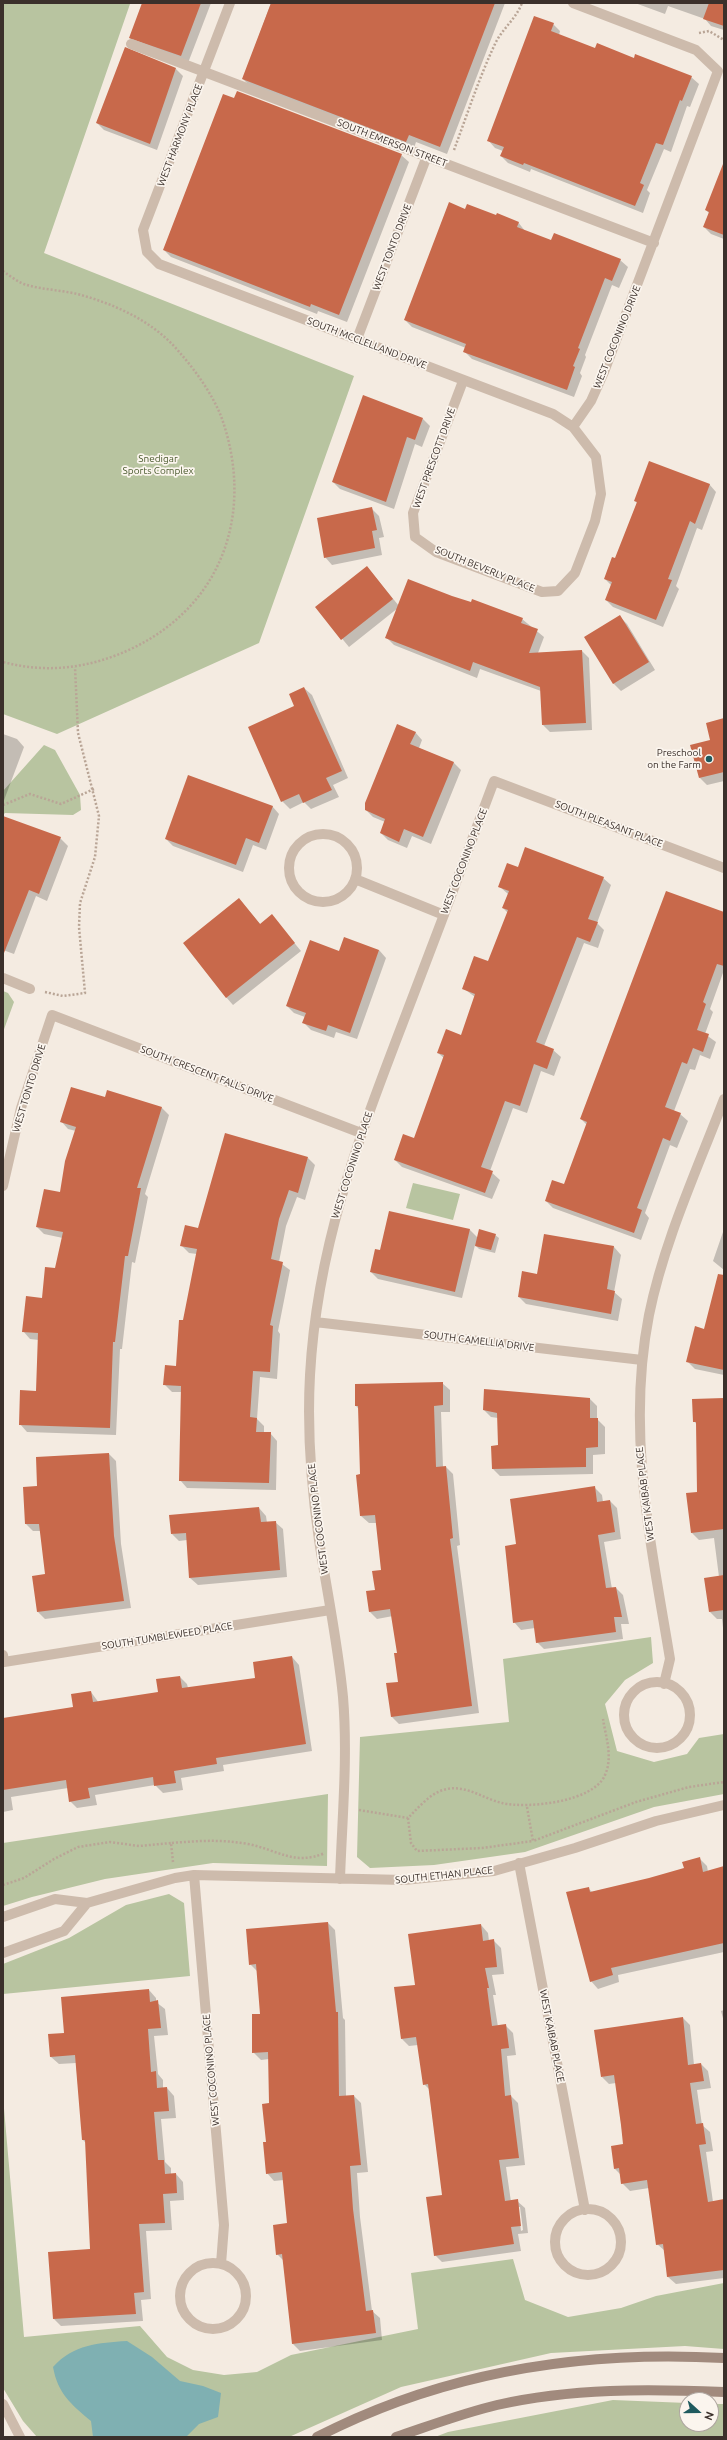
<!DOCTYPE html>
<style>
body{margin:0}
#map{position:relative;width:727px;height:2440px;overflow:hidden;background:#f4ebe1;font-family:Ubuntu,sans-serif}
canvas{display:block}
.frame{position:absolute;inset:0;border:4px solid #3b302b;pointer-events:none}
.north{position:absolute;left:679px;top:2392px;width:40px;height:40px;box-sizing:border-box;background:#fbf5ee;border:1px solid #aea6a0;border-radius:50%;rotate:111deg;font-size:11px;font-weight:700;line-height:16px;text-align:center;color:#3b302b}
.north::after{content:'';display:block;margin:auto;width:14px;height:18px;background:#1f5a5e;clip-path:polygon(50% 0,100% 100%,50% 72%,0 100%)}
</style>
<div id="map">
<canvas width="727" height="2440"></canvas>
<div class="frame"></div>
<div class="north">N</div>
</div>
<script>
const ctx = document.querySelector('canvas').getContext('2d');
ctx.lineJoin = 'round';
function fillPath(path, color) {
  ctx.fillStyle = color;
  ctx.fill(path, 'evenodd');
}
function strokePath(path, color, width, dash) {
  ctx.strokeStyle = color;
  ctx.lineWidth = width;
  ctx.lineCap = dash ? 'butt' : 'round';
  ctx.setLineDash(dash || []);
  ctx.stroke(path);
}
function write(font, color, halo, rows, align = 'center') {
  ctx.font = font + ' Ubuntu,sans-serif';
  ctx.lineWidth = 3.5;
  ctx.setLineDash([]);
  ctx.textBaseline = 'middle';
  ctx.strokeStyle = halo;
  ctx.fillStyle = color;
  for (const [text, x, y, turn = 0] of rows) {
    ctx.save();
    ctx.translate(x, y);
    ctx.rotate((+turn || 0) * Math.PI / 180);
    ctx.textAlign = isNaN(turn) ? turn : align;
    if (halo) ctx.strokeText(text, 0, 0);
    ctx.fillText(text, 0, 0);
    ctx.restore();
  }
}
fillPath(new Path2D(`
 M 3,3 L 130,4 L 44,253 L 354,376 L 259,643 L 57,734 L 3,714 Z
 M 44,745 L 55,750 L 80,795 L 81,810 L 73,815 L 5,813 L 3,815 L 3,791 Z
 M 3,991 L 8,993 L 14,1002 L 3,1032 Z
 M 413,1183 L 460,1194 L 453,1220 L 406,1208 Z
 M 651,1637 L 653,1663 L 625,1680 L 605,1704 L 617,1751 L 654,1762 L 687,1754 L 699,1738 L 724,1734 L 724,1794 L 654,1807 L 525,1852 L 434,1865 L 370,1868 L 357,1857 L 360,1737 L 509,1722 L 503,1659 Z
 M 328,1794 L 327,1866 L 213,1863 L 105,1879 L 32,1897 L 3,1906 L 3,1843 Z
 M 169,1894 L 184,1903 L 190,1976 L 3,1994 L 3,1964 L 69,1938 L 126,1905 Z
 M 3,2097 L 24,2337 L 140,2326 L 167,2357 L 193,2370 L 224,2375 L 257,2372 L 291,2355 L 418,2329 L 411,2273 L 513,2259 L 525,2300 L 568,2317 L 621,2308 L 656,2296 L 724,2283 L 724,2349 L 685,2346 L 551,2353 L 401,2387 L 289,2437 L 37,2437 L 23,2421 L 3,2388 Z
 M 613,2400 L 687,2403 L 687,2424 L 711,2424 L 711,2404 L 724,2404 L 724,2437 L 435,2437 L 448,2432 Z`), '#b8c4a0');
fillPath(new Path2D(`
 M 127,2341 L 152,2357 L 180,2381 L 203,2386 L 221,2393 L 218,2417 L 199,2424 L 186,2437 L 93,2437 L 91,2421 C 71,2404 58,2394 53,2367 C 74,2344 98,2343 127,2341 Z`), '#7fb0b2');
fillPath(new Path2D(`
 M 143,3 L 211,3 L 188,63 L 137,45 L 130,38 Z
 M 271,3 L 505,3 L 447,154 L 416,142 L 414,148 L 250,86 L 243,79 Z
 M 635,3 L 724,3 L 724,30 L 711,26 L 705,19 L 668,6 L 665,14 Z
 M 553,24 L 560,31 L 559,35 L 596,49 L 691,77 L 699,84 L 690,107 L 687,106 L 671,152 L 664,149 L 647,190 L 650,193 L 643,213 L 531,169 L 530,172 L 508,163 L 501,156 L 503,151 L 495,148 L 488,140 Z
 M 176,69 L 183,76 L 157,150 L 104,130 L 97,123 Z
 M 401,155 L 409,162 L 347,322 L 318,311 L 317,314 L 171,257 L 164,250 Z
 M 724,179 L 724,239 L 711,234 L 704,227 L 709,213 L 706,210 Z
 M 466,210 L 518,222 L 525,231 L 552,241 L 620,260 L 628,267 L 619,288 L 612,285 L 585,355 L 586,357 L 580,373 L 582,376 L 574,397 L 472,359 L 465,352 L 466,348 L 412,327 L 405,320 Z
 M 423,419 L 430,426 L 422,447 L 415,444 L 394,509 L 340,489 L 333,482 Z
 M 709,484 L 716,492 L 702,530 L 697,528 L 676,586 L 679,589 L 663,627 L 613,607 L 606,600 L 611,585 L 605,579 L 616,559 L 637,503 L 635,501 Z
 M 372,509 L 379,516 L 384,537 L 379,538 L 382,555 L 332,565 L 325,557 Z
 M 367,567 L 399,606 L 452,597 L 522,619 L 544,637 L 538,653 L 582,651 L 589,658 L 592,730 L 550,732 L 543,725 L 541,691 L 480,669 L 477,678 L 394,645 L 387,638 L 398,608 L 349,647 L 316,607 Z
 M 620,617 L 627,624 L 655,670 L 621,691 L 614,684 L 586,638 Z
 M 304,688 L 312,695 L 348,778 L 333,785 L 339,797 L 311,809 L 304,802 L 290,809 L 282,801 L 296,707 Z
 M 724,719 L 724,781 L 707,785 L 700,778 L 691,746 L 711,741 Z
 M 415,732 L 422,740 L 419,748 L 454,763 L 461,770 L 431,844 L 412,836 L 407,848 L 388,840 L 381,833 L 385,822 L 373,817 L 366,810 Z
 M 3,734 L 17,739 L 24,747 L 3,803 Z
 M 272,806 L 279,814 L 266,850 L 253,845 L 243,872 L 173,846 L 166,839 Z
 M 3,817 L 60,838 L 68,846 L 47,901 L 36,896 L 14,954 L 3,950 Z
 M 518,869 L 603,878 L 611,885 L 597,923 L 604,930 L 598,948 L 584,943 L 544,1046 L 553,1050 L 561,1057 L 554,1076 L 541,1071 L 527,1113 L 513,1108 L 490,1171 L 500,1180 L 492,1199 L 402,1167 L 395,1160 L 415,1139 L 444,1058 L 438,1053 L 462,1036 L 475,997 L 463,988 L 488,963 L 508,913 L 503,908 L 508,894 L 499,886 Z
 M 239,899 L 261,925 L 272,916 L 301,951 L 233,1005 L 226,997 Z
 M 724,924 L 724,970 L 710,1009 L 713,1012 L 705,1034 L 716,1042 L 710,1059 L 700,1055 L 695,1070 L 690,1069 L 674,1111 L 680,1114 L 688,1121 L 677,1148 L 670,1145 L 645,1213 L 649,1218 L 641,1240 L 553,1208 L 546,1201 L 565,1185 L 587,1125 L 581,1119 Z
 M 379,950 L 386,958 L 357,1039 L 336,1032 L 334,1038 L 311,1030 L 303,1022 L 305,1017 L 294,1013 L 287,1006 L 340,952 Z
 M 108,1092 L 162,1108 L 169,1115 L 145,1194 L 148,1197 L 135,1263 L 132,1262 L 122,1349 L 120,1349 L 116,1435 L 27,1432 L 20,1424 L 37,1392 L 39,1340 L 30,1339 L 23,1331 L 43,1299 L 56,1269 L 63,1238 L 44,1234 L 37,1227 L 61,1193 L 76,1131 L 68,1129 L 61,1121 L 106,1099 Z
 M 308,1158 L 315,1165 L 305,1200 L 297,1197 L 286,1226 L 279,1262 L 290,1270 L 278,1331 L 280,1334 L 277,1379 L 260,1377 L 257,1419 L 264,1426 L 264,1433 L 270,1433 L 277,1441 L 276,1490 L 187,1488 L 180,1480 L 182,1392 L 172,1392 L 164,1384 L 177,1367 L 197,1254 L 189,1253 L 181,1245 L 199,1229 Z
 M 470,1230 L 478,1238 L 495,1235 L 499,1238 L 495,1253 L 479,1249 L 475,1245 L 462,1298 L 378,1279 L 371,1272 L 381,1251 Z
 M 723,1232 L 724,1232 L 724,1270 L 713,1261 Z
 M 545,1235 L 614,1247 L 621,1255 L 614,1292 L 622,1299 L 618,1321 L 526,1304 L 519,1297 L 538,1275 Z
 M 724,1308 L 724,1375 L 695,1369 L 688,1362 L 705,1330 Z
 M 442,1383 L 450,1390 L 450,1412 L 441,1412 L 443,1467 L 446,1467 L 453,1474 L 460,1545 L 457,1546 L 479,1713 L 399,1724 L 392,1717 L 399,1683 L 398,1654 L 393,1616 L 377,1619 L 370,1612 L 382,1570 L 377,1523 L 369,1523 L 361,1516 L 357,1476 L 361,1475 L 359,1409 L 356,1406 Z
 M 590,1399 L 597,1406 L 597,1419 L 605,1427 L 605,1454 L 593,1455 L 593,1474 L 500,1476 L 493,1469 L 500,1446 L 498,1418 L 491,1417 L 484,1410 Z
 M 724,1399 L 724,1637 L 722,1619 L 717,1619 L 710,1612 L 705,1579 L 719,1577 L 714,1538 L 699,1540 L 692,1533 L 698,1493 L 697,1425 L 694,1421 Z
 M 109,1454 L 116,1461 L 121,1544 L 131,1608 L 45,1619 L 38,1612 L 46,1575 L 41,1531 L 33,1531 L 26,1524 L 24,1488 L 38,1487 Z
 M 594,1487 L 602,1495 L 603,1502 L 610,1501 L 617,1508 L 621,1539 L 604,1542 L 612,1589 L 616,1588 L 623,1595 L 629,1624 L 621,1624 L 623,1639 L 544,1649 L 537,1642 L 535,1628 L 521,1630 L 514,1622 L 517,1545 Z
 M 259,1508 L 266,1516 L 267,1523 L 275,1522 L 283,1529 L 287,1577 L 198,1585 L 190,1578 L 187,1540 L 179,1541 L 172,1534 Z
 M 292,1657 L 299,1665 L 312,1751 L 223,1765 L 224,1771 L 181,1778 L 183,1790 L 163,1793 L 155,1785 L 95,1795 L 97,1805 L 77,1808 L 70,1801 L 68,1788 L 11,1797 L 13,1810 L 3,1812 L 3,1719 L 74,1708 L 91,1692 L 99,1703 L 159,1693 L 180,1677 L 187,1684 L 188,1688 L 256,1679 Z
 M 699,1858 L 707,1866 L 708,1872 L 724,1868 L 724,1952 L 618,1975 L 619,1982 L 598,1989 L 591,1981 L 588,1888 L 592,1892 L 650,1879 L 685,1869 Z
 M 328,1923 L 335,1930 L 343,2018 L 345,2020 L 346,2097 L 354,2096 L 361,2103 L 368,2172 L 357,2173 L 360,2217 L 372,2311 L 380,2318 L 382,2340 L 300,2351 L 293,2344 L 284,2261 L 277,2254 L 288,2224 L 284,2180 L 274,2181 L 267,2173 L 270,2104 L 269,2059 L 261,2060 L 253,2052 L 261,2015 L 257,1971 L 250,1964 Z
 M 481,1925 L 488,1933 L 489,1941 L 493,1940 L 501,1948 L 504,1974 L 492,1975 L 496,1995 L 493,1995 L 498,2027 L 505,2025 L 513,2033 L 516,2055 L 507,2056 L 511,2096 L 518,2103 L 525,2165 L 506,2167 L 511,2202 L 517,2201 L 525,2208 L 528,2233 L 518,2234 L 521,2251 L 442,2262 L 435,2255 L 443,2196 L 429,2089 L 424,2084 L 418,2045 L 409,2046 L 402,2039 L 416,1985 ZM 518,2207 L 520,2207 L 523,2230 L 521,2231 Z
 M 149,1990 L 156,1998 L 156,2002 L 165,2009 L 168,2035 L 154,2036 L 158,2074 L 163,2080 L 163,2089 L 167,2088 L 174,2096 L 176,2118 L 161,2119 L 165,2162 L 171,2168 L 171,2174 L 176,2174 L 183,2182 L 184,2200 L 170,2201 L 172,2230 L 146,2231 L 151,2299 L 141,2300 L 143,2321 L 61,2326 L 54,2319 L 49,2253 L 91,2250 L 86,2143 L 83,2140 L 76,2063 L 59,2064 L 51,2057 L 49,2035 L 65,2034 Z
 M 724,2010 L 724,2022 L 721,2011 Z
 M 683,2018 L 690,2025 L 694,2065 L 701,2064 L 708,2071 L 711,2088 L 697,2090 L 702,2125 L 710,2132 L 713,2151 L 706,2152 L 713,2202 L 724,2200 L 724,2278 L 676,2284 L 668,2277 L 665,2251 L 657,2244 L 649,2188 L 630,2191 L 622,2183 L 621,2175 L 615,2169 L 612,2147 L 624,2145 L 616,2083 L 609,2084 L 602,2077 Z`), '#0003');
fillPath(new Path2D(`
 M 142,3 L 201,3 L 181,56 L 129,38 Z
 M 271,3 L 495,3 L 440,147 L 409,135 L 406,142 L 242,79 Z
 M 709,3 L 724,3 L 724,26 L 703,19 Z
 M 534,16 L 554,23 L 551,31 L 595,48 L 597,43 L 634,58 L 635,54 L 692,76 L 682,101 L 680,100 L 663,145 L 656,143 L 640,183 L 644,185 L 635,206 L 524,163 L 523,165 L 500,156 L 504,147 L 487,141 Z
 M 125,47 L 176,68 L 150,144 L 96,123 Z
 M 237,91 L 402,154 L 339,315 L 311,304 L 310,307 L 163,250 L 223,94 L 234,98 Z
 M 723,164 L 724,165 L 724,235 L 703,227 L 709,212 L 705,210 Z
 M 449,202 L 465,209 L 467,204 L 496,215 L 497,213 L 519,222 L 517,227 L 551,240 L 554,233 L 621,259 L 612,281 L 605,278 L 578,348 L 580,349 L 573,366 L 575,367 L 567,390 L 463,352 L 466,344 L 404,320 Z
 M 363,395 L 423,418 L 415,440 L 407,437 L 386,502 L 332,482 Z
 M 649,461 L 710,484 L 695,524 L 690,521 L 668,579 L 672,580 L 656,620 L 605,600 L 612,582 L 604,579 L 612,557 L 615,558 L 637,502 L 634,501 Z
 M 372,507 L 377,530 L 372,531 L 375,548 L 324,558 L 317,518 Z
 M 367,566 L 393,599 L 341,640 L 315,607 Z
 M 408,579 L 452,596 L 471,602 L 472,599 L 523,618 L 521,623 L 538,629 L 529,653 L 582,650 L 586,723 L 542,725 L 540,687 L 473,662 L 470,671 L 385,638 Z
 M 620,615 L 649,662 L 613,684 L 584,637 Z
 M 304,687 L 342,771 L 326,778 L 332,790 L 303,803 L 299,794 L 281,802 L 248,727 L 294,706 L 289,694 Z
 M 724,718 L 724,772 L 699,778 L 690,745 L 710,740 L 706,723 Z
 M 397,724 L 416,732 L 410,744 L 454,762 L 423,837 L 404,829 L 399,842 L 380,833 L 385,819 L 365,810 L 365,803 Z
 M 188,775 L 273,806 L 259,843 L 246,838 L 236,865 L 165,839 Z
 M 3,816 L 61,837 L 39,894 L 29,890 L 4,953 Z
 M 525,847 L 604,877 L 588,919 L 598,922 L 590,942 L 577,937 L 536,1042 L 554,1049 L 547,1069 L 534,1064 L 520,1106 L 505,1101 L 481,1167 L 493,1171 L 485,1193 L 394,1160 L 403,1134 L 414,1138 L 444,1055 L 437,1053 L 446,1029 L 461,1035 L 475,994 L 462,989 L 474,956 L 488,961 L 508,910 L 502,908 L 509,891 L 498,887 L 507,863 L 518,867 Z
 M 666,891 L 724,912 L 724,966 L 717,964 L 703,1002 L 706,1004 L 697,1030 L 709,1034 L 703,1052 L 693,1048 L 687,1064 L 682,1062 L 665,1107 L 681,1113 L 670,1141 L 663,1138 L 637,1208 L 642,1210 L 634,1233 L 545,1201 L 552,1180 L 564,1184 L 587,1122 L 580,1119 Z
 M 239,898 L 260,924 L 272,914 L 295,943 L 226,998 L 183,943 Z
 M 344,937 L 379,950 L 350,1033 L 328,1025 L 326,1031 L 302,1023 L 306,1013 L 286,1006 L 310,940 L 339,951 Z
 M 71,1087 L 105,1097 L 107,1090 L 162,1107 L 137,1188 L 141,1188 L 128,1256 L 125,1256 L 115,1342 L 113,1342 L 110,1428 L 19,1425 L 20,1390 L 36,1391 L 38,1333 L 22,1332 L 26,1296 L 42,1298 L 45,1267 L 55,1268 L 63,1232 L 36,1227 L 44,1189 L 60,1192 L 65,1161 L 76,1127 L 60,1122 Z
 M 225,1133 L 308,1157 L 298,1193 L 289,1190 L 279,1219 L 271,1259 L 283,1262 L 270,1325 L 273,1326 L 270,1372 L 253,1371 L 250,1417 L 257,1418 L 256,1432 L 271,1432 L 269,1483 L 179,1481 L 181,1386 L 163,1385 L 165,1365 L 176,1366 L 179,1320 L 183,1320 L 197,1249 L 180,1246 L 185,1225 L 198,1228 Z
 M 389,1211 L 470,1229 L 455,1292 L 370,1272 L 375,1249 L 380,1250 Z
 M 479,1229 L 496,1234 L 491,1250 L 475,1246 Z
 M 544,1234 L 614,1246 L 607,1289 L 615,1291 L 611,1314 L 518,1297 L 522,1271 L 537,1274 Z
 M 718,1274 L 724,1275 L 724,1370 L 686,1362 L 695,1326 L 704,1329 Z
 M 443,1382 L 443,1405 L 434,1406 L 436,1467 L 446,1466 L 453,1538 L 450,1539 L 472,1706 L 391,1717 L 386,1683 L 398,1682 L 394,1653 L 397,1653 L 390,1609 L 369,1612 L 366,1591 L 375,1590 L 372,1571 L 381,1570 L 375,1515 L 360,1516 L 356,1475 L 360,1474 L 358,1406 L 355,1406 L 355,1384 Z
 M 484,1389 L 590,1398 L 590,1418 L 598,1418 L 598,1447 L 586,1448 L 586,1467 L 492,1469 L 491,1446 L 498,1445 L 497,1413 L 483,1410 Z
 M 724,1398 L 724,1529 L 691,1533 L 686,1493 L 697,1492 L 696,1422 L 693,1422 L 692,1399 Z
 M 109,1453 L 114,1536 L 124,1601 L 37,1612 L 32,1576 L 45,1574 L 39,1524 L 25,1524 L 23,1487 L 37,1486 L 36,1457 Z
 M 595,1486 L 597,1502 L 610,1500 L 615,1532 L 598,1535 L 606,1588 L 616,1587 L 622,1617 L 614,1617 L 616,1632 L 536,1643 L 533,1620 L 513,1623 L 505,1546 L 516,1544 L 510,1499 Z
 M 259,1507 L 261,1522 L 276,1521 L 280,1570 L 189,1578 L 186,1533 L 171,1534 L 169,1515 Z
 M 724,1575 L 724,1610 L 709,1612 L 704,1578 Z
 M 292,1656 L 306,1744 L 216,1758 L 217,1764 L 174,1771 L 176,1783 L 154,1786 L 153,1777 L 88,1788 L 90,1798 L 69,1802 L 66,1780 L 3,1790 L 3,1718 L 73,1707 L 71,1694 L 91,1691 L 93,1702 L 158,1692 L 156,1679 L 180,1676 L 182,1688 L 255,1678 L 253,1662 Z
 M 700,1857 L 703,1872 L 724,1866 L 724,1943 L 611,1968 L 613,1975 L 590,1982 L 566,1892 L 589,1887 L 590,1892 L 649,1878 L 684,1868 L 682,1862 Z
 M 328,1922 L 336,2012 L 338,2012 L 339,2096 L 354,2095 L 361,2165 L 350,2166 L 353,2209 L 366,2311 L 373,2310 L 376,2333 L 292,2344 L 282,2254 L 276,2255 L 273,2225 L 287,2223 L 282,2172 L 266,2174 L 263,2142 L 266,2142 L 262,2104 L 269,2103 L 268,2052 L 252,2053 L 252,2014 L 260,2014 L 256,1964 L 249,1965 L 246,1929 Z
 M 481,1924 L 483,1941 L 494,1939 L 497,1967 L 485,1968 L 489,1988 L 487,1988 L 492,2026 L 506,2024 L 509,2048 L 501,2049 L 505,2096 L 511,2095 L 519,2158 L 499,2160 L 505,2201 L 518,2199 L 521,2226 L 511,2227 L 514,2244 L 434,2256 L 426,2197 L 442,2195 L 428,2084 L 423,2085 L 416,2037 L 401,2039 L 394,1987 L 415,1985 L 408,1934 Z
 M 149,1989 L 150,2002 L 158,2000 L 161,2028 L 148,2029 L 151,2072 L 156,2071 L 157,2088 L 167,2087 L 169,2111 L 154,2112 L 158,2160 L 164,2160 L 165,2174 L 176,2173 L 177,2193 L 163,2194 L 165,2223 L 139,2224 L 144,2292 L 134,2293 L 136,2314 L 53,2319 L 48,2252 L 90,2249 L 85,2140 L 82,2140 L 75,2055 L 50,2057 L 48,2034 L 64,2033 L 61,1997 Z
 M 683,2017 L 688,2065 L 701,2063 L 704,2081 L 690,2083 L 696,2124 L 703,2123 L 706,2144 L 699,2145 L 708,2202 L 724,2199 L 724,2270 L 667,2277 L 663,2244 L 656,2245 L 647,2180 L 621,2184 L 619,2168 L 614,2169 L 611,2146 L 623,2144 L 621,2125 L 614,2075 L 601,2077 L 594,2030 Z`), '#c8694b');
strokePath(new Path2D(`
 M 699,33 L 709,31 L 724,40
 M 454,150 C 467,115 479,78 495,44 C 502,29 516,19 522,3
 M 3,271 C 10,276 19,283 27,285 C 44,290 63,290 81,295 C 117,305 156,323 180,353 C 196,371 212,394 221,416 C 255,510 224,604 133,648 C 91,668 48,674 3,662
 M 3,805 L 30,794 L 61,804 L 94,789
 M 45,992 L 63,996 L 85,993 L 79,927 L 80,903 L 95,857 L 99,816 L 78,733 L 75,667
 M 527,1807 L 533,1841 L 636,1802 L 689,1787 L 724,1782
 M 359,1810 L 408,1818 C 419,1807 431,1792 447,1789 C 467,1785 484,1799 502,1803 C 527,1809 594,1802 605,1775 C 613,1757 606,1738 603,1719
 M 408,1818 L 411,1843 L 417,1851 L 482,1848 L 533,1841
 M 173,1862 L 171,1843 C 197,1841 221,1839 248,1844 C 278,1850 294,1866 325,1853
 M 3,1885 L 24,1878 L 54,1859 L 78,1847 L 110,1842 L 139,1846 L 171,1843`), '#b9a596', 2.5, [2, 2]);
strokePath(new Path2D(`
 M 230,3 L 143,230 L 147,252 L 159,264 L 553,414 L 573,427 L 596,457 L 601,494 L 595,521 L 575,573 L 558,591 L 542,592 L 436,552 L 415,537 L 413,513 L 463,381
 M 131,44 L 654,243
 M 357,339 L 427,156
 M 573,427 L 591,401 L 604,372 L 718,71 L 696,50 L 573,3
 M289 868a34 34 0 1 1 68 0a34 34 0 1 1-68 0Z
 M 355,879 L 444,915
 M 3,978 L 30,989
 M 3,1186 L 21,1108 L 52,1015 L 361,1133
 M 315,1322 L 642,1360
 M 3,1655 L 4,1662 L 330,1610
 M624 1715a33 33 0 1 1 66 0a33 33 0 1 1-66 0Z
 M 664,1684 L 670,1659 C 651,1544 626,1432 649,1315 C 664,1241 697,1170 724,1099
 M 519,1863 L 585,2210
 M 194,1875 L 224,2225 L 221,2264
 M 340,1879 C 342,1819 348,1757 343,1697 C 338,1644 327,1592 319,1540 C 311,1485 307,1430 310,1375 C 317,1247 357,1143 402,1025 C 433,944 464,862 494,781 L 724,868
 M 3,1917 L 55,1899 L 87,1903 L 175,1878 L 194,1875 L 404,1880 L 494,1871 L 575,1848 L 656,1821 L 724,1805
 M 3,1953 L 64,1931 L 87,1903
 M555 2242a33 33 0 1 1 66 0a33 33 0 1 1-66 0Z
 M180 2296a33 33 0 1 1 66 0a33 33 0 1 1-66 0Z
 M 3,2404 L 20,2437`), '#cdbbac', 10);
strokePath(new Path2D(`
 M 317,2437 C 443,2372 583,2350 724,2358
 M 396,2437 C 429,2426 463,2413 497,2405 C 572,2388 648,2389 724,2392`), '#a18a7d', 10);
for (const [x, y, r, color] of [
 [709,759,4,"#1f5a5e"]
]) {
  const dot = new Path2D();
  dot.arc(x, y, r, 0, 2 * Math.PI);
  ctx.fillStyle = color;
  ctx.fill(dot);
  strokePath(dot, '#fbf5ee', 1.5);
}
write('10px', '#3b302b', '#fbf5ee', [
 ["WEST HARMONY PLACE",180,135,-69],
 ["SOUTH EMERSON STREET",392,143,21],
 ["WEST TONTO DRIVE",392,247,-69],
 ["WEST COCONINO DRIVE",617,337,-68],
 ["SOUTH MCCLELLAND DRIVE",367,343,21],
 ["WEST PRESCOTT DRIVE",434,458,-70],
 ["SOUTH BEVERLY PLACE",485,569,22],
 ["SOUTH PLEASANT PLACE",609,824,21],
 ["WEST COCONINO PLACE",464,861,-69],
 ["SOUTH CRESCENT FALLS DRIVE",207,1074,21],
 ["WEST TONTO DRIVE",29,1088,-73],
 ["WEST COCONINO PLACE",352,1165,-72],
 ["SOUTH CAMELLIA DRIVE",479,1341,7],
 ["WEST KAIBAB PLACE",645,1494,-97],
 ["WEST COCONINO PLACE",318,1519,-97],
 ["SOUTH TUMBLEWEED PLACE",167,1636,-9],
 ["SOUTH ETHAN PLACE",444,1875,-6],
 ["WEST KAIBAB PLACE",552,2036,79],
 ["WEST COCONINO PLACE",211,2070,-95]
]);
write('10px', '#4a5a2e', '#fbf5ee', [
 ["Snedigar",158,459],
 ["Sports Complex",158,471]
]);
write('10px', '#3b302b', '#fbf5ee', [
 ["Preschool",701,753],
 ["on the Farm",701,765]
], 'right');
</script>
